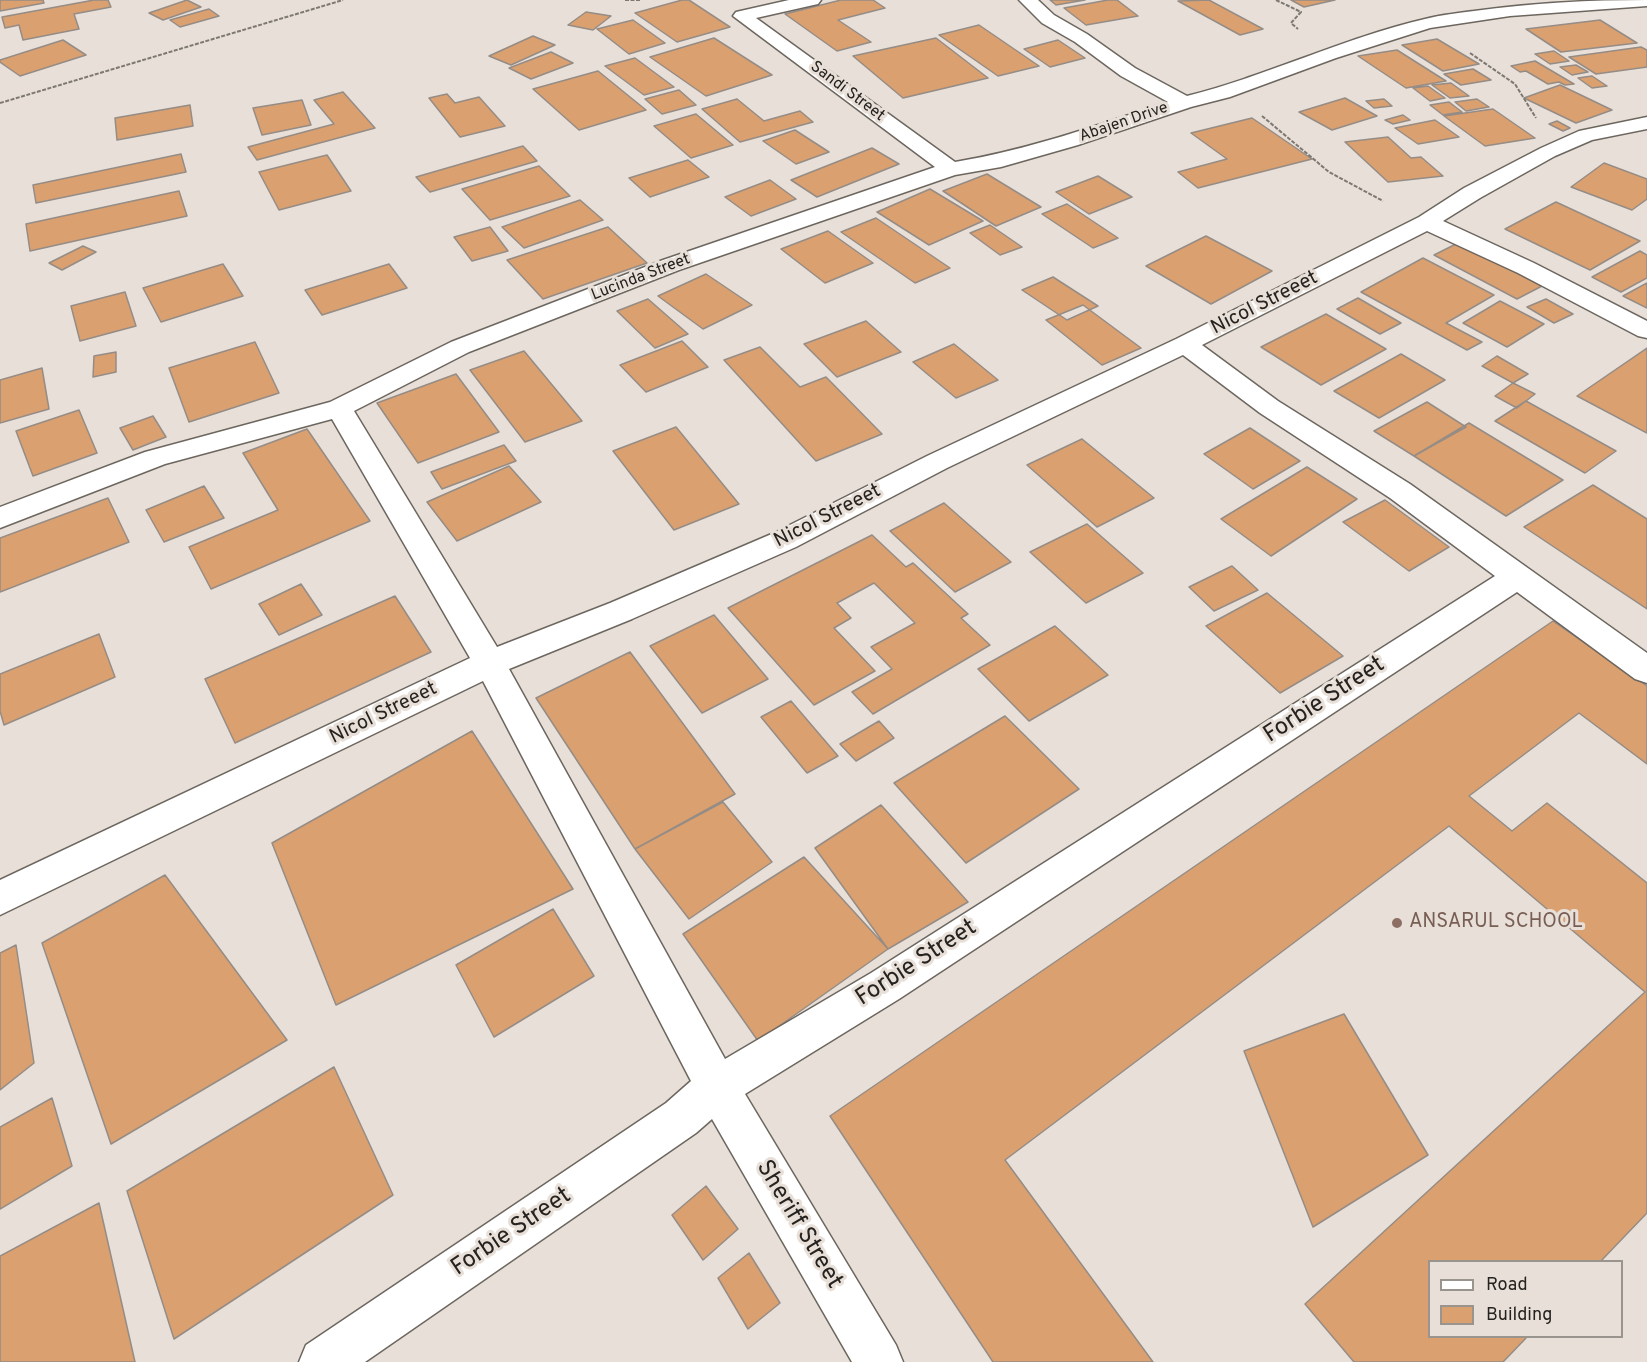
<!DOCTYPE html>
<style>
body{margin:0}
#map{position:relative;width:1647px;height:1362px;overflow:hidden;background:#e8e0d8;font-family:Overpass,sans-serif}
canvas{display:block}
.legend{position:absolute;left:1428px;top:1260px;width:195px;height:78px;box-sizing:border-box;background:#e8e0d8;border:2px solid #9a948e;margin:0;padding:8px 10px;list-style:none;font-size:18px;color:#25221f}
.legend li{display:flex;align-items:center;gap:12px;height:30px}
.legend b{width:30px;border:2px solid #9a948e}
</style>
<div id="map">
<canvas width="1647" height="1362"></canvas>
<ul class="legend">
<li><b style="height:8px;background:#fff"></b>Road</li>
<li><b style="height:16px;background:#dba06f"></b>Building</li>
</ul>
</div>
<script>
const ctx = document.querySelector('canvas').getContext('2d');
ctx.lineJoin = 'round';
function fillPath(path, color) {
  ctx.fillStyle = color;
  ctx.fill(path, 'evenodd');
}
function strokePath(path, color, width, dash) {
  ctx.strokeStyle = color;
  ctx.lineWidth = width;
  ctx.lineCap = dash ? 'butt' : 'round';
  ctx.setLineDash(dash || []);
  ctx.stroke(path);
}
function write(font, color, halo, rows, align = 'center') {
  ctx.font = font + ' Overpass,sans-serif';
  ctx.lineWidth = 6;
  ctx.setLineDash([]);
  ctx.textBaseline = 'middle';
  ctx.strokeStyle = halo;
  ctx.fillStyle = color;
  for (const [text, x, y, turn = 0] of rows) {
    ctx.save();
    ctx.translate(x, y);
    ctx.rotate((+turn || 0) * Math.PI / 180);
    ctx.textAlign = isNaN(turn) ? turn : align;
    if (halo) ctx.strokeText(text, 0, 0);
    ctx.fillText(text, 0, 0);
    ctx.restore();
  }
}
const building = new Path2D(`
 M 0,0 L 43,0 L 44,3 L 0,11 Z
 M 94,0 L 108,0 L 111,7 L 74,14 L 79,29 L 23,40 L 19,25 L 5,28 L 2,17 Z
 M 187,0 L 201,7 L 163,20 L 149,13 Z
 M 682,0 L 689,0 L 730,27 L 677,42 L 635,13 Z
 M 841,0 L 873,0 L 885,8 L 838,20 L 871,42 L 837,51 L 785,14 Z
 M 1050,0 L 1085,0 L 1056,5 Z
 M 1108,0 L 1117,0 L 1138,16 L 1086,25 L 1064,8 Z
 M 1209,0 L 1263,29 L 1240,35 L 1178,1 Z
 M 1291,0 L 1335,0 L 1304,7 Z
 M 209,9 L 219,16 L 180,27 L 170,20 Z
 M 586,12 L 611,16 L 593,30 L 568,25 Z
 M 633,20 L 665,43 L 629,54 L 597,29 Z
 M 1600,20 L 1637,43 L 1561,52 L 1526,29 Z
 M 979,25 L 1039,66 L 998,76 L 939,35 Z
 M 533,36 L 555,45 L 511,65 L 489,56 Z
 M 714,38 L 772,75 L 706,96 L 650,57 Z
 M 936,38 L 988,78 L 903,98 L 853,56 Z
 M 1437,39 L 1479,64 L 1443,71 L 1402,45 Z
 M 63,40 L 86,55 L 20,76 L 0,62 L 0,60 Z
 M 1058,40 L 1085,58 L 1050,67 L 1024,49 Z
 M 1641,47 L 1647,50 L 1647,67 L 1596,74 L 1569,57 Z
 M 1397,50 L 1446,81 L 1406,88 L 1358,56 Z
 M 1554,51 L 1569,61 L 1550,64 L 1535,54 Z
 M 551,52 L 573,63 L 531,79 L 509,68 Z
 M 635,58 L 674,87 L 644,95 L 605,66 Z
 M 1535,61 L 1574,84 L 1565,85 L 1559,82 L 1548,84 L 1526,71 L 1520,72 L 1511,66 Z
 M 1576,65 L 1588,72 L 1572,75 L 1560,67 Z
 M 1473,69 L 1491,80 L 1461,85 L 1444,74 Z
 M 598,71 L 646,110 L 579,130 L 533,89 Z
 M 1592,76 L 1607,86 L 1592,88 L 1578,78 Z
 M 1451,83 L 1469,96 L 1450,98 L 1432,85 Z
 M 1560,85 L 1612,110 L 1576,123 L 1524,98 Z
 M 1428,86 L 1445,98 L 1430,101 L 1413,88 Z
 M 679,90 L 696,105 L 662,114 L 645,99 Z
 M 343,92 L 375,128 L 257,160 L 248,147 L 334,124 L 314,100 Z
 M 447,94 L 455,103 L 479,97 L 505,126 L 460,137 L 429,98 Z
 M 1345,98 L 1377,116 L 1332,130 L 1299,112 Z
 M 737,99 L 764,121 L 800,111 L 813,122 L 740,142 L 702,109 Z
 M 1384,99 L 1392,106 L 1374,108 L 1366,101 Z
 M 1477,99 L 1489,107 L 1466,111 L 1455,102 Z
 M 302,100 L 311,125 L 262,135 L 253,108 Z
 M 1449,102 L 1462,112 L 1443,115 L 1430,105 Z
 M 190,105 L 193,126 L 117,140 L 115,118 Z
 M 1493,109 L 1535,138 L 1485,146 L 1444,116 Z
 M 696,114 L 733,145 L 691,158 L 654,126 Z
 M 1403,115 L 1410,120 L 1393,124 L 1385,120 Z
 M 1252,118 L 1312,159 L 1198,188 L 1178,172 L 1227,159 L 1191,133 Z
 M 1435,120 L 1459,137 L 1418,144 L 1395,128 Z
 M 1557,121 L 1570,128 L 1563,131 L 1549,124 Z
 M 795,130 L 829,152 L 796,164 L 763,141 Z
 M 1388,137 L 1411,158 L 1421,157 L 1443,176 L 1388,182 L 1345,142 Z
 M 523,146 L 537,161 L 430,192 L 416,177 Z
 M 872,148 L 899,164 L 817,197 L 791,180 Z
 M 181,154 L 186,172 L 36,203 L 33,185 Z
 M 327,155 L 351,191 L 279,210 L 259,172 Z
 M 688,160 L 709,177 L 650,197 L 629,178 Z
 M 1604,163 L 1647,179 L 1647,199 L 1632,210 L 1571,187 Z
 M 539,166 L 570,196 L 490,220 L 462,189 Z
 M 987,174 L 1041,207 L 996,226 L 943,191 Z
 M 1098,176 L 1132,197 L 1089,214 L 1056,192 Z
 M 770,180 L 796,199 L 751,216 L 725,197 Z
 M 930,189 L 983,221 L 929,245 L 877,212 Z
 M 179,191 L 187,216 L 30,251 L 26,224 Z
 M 580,200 L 603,220 L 524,248 L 502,227 Z
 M 1556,202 L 1640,241 L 1590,270 L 1505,229 Z
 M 1067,204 L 1118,238 L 1093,248 L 1042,214 Z
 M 876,218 L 950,268 L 915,283 L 841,232 Z
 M 990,225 L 1022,247 L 1000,255 L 970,233 Z
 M 490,227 L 508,251 L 472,261 L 454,237 Z
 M 608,227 L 647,263 L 543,299 L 507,260 Z
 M 828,231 L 873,263 L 825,283 L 781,249 Z
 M 1206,236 L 1272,271 L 1211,304 L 1146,266 Z
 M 1458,243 L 1542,286 L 1517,299 L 1434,255 Z
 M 83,246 L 96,252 L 62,270 L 49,263 Z
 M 1640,251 L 1647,255 L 1647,278 L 1621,292 L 1592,277 Z
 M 1423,258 L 1494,295 L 1446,323 L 1482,342 L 1467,350 L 1361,292 Z
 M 223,264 L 243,296 L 161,322 L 143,288 Z
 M 389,264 L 407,288 L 322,315 L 305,290 Z
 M 706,274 L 752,305 L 703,329 L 658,296 Z
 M 1053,277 L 1098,306 L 1067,320 L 1022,290 Z
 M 1647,283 L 1647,308 L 1623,296 Z
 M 125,292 L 136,326 L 80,341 L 71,306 Z
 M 1358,298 L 1401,323 L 1380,334 L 1337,309 Z
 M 648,299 L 688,334 L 655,348 L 617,311 Z
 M 1546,299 L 1573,314 L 1554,323 L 1527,307 Z
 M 1500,301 L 1544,324 L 1507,347 L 1463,323 Z
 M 1083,305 L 1141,348 L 1102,365 L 1046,320 Z
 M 1326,314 L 1386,349 L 1321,385 L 1261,347 Z
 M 866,321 L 901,352 L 837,377 L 804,344 Z
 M 682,341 L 708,367 L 646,392 L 620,365 Z
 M 255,342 L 279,393 L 189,422 L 169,368 Z
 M 954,344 L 998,380 L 956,398 L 913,362 Z
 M 760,347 L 800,387 L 826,377 L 882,434 L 816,461 L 724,360 Z
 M 1647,348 L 1647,433 L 1577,396 Z
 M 524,351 L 582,421 L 525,442 L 470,370 Z
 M 116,352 L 116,372 L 93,377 L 94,356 Z
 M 1401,354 L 1445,380 L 1379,418 L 1334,391 Z
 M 1497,356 L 1528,374 L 1513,383 L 1482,366 Z
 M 42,368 L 49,409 L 0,423 L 0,380 Z
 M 456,374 L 499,432 L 418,463 L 377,403 Z
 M 1513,383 L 1535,394 L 1517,408 L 1495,396 Z
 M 1526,401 L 1616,451 L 1585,473 L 1495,421 Z
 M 1427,402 L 1466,427 L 1414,456 L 1374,431 Z
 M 79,410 L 97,453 L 33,476 L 16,431 Z
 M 153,416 L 166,437 L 133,450 L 120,428 Z
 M 1469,423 L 1563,480 L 1506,516 L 1414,456 Z
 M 676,427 L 739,504 L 674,530 L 613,451 Z
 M 1250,428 L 1300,461 L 1253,489 L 1204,454 Z
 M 307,429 L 370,521 L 211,589 L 189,547 L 278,510 L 243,453 Z
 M 1082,439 L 1154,498 L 1097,527 L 1027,465 Z
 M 504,445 L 516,461 L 442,489 L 431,472 Z
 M 509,466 L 541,502 L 457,541 L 427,502 Z
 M 1307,467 L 1357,499 L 1271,556 L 1221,519 Z
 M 1593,485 L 1647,519 L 1647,609 L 1524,527 Z
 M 204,486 L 224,518 L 164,542 L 146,510 Z
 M 108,498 L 129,542 L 0,592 L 0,538 Z
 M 1385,500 L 1449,547 L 1409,571 L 1343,522 Z
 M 944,503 L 1011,562 L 955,592 L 890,531 Z
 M 1087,524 L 1143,573 L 1086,603 L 1030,552 Z
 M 872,535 L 906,567 L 913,563 L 968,614 L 961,618 L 990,645 L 873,714 L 852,692 L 892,669 L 871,647 L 915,623 L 874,583 L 837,603 L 851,618 L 834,628 L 875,671 L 814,705 L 728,608 Z
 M 1232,566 L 1258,590 L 1214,611 L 1189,587 Z
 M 301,584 L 322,615 L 279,635 L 259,604 Z
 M 1267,593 L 1343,656 L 1280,693 L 1206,626 Z
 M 395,596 L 431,652 L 235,743 L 205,679 Z
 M 714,615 L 768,679 L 702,713 L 650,646 Z
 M 1553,621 L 1647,686 L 1647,764 L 1579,713 L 1469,796 L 1512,831 L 1547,803 L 1647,883 L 1647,1213 L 1600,1262 L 1430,1262 L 1430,1336 L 1528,1336 L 1503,1362 L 1354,1362 L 1305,1304 L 1645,992 L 1449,826 L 1005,1160 L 1153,1362 L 993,1362 L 830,1116 Z
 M 1055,626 L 1108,675 L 1029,721 L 978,669 Z
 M 99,634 L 115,677 L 4,725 L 0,711 L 0,674 Z
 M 630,652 L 735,794 L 635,849 L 536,698 Z
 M 791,701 L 838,756 L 807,773 L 761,717 Z
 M 1005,716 L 1079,789 L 966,863 L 894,783 Z
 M 879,721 L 894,738 L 856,761 L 840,744 Z
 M 472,731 L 573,889 L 336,1005 L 272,843 Z
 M 723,802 L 772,862 L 689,919 L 635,849 Z
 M 881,805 L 968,902 L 888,949 L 815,848 Z
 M 804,857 L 888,949 L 758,1041 L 683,934 Z
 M 165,875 L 287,1040 L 111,1144 L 42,943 Z
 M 553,909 L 594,976 L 494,1037 L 456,965 Z
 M 16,945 L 34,1063 L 0,1090 L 0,953 Z
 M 1344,1014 L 1428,1155 L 1313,1227 L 1244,1051 Z
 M 334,1067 L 393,1195 L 174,1339 L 127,1191 Z
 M 52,1098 L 72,1166 L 0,1209 L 0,1127 Z
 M 706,1186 L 738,1229 L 703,1260 L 672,1215 Z
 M 99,1203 L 135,1362 L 0,1362 L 0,1256 Z
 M 749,1253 L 780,1303 L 748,1329 L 718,1278 Z`);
fillPath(building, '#dba06f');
strokePath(building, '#958c86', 1.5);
const minor = new Path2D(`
 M 789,0 L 821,0 L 818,4 L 756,18 L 955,162 C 1028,150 1098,125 1168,102 L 1121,76 L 1075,42 L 1042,23 L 1019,0 L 1038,0 L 1054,15 L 1087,34 L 1135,68 L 1187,96 C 1267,76 1343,38 1425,19 C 1441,15 1458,13 1474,11 C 1532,3 1589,0 1647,0 L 1647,6 L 1510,16 L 1430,28 L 1336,58 L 1230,97 L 1191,107 L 1078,145 L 1001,167 L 955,175 L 679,270 L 469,352 L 354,411 L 497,647 L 610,603 L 774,533 L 927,456 L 1176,339 L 1419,217 L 1464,188 L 1541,148 L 1579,131 L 1647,117 L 1647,129 L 1592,140 L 1555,156 L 1480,198 L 1443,221 L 1534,263 L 1647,321 L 1647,338 L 1638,336 L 1518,273 L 1427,231 L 1202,345 L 1278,401 L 1410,484 L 1647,653 L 1647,683 L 1635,679 L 1517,592 L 899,999 L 745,1094 L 896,1345 L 903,1362 L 852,1362 L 712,1119 L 696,1133 L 365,1362 L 299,1362 L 306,1345 L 666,1103 L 691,1081 L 483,681 L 0,915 L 0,880 L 470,658 L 332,419 L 165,464 L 0,528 L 0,507 L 145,452 L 330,402 L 451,342 L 663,260 L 935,167 L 733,16 L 736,12 ZM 1183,355 L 1260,413 L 1390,498 L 1495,576 L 871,973 L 725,1059 L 509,669 L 632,619 L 796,547 L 947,468 Z`);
strokePath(minor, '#6c665f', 3);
strokePath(new Path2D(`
 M 625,0 L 641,0
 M 1276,0 L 1301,12 L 1291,23 L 1298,29
 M 1470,53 L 1515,84 L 1536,118
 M 0,103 L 343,0
 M 1262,116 L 1329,172 L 1383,201`), '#7d7872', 2, [4, 1.5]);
fillPath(minor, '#fff');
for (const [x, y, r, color] of [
 [1397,923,6,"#8d6e63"]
]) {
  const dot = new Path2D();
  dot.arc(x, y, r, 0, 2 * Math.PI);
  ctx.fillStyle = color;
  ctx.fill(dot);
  strokePath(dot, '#e8e0d8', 2);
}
write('16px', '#25221f', '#e8e0d8', [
 ["Sandi Street",847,92,37],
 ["Abajen Drive",1124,123,-19],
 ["Lucinda Street",641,278,-21]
]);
write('20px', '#25221f', '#e8e0d8', [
 ["Nicol Streeet",1265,304,-27],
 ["Nicol Streeet",828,517,-27],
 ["Nicol Streeet",384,714,-26]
]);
write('20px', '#785e54', '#e8e0d8', [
 ["ANSARUL SCHOOL",1409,923]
], 'left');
write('24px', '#25221f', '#e8e0d8', [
 ["Forbie Street",1325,701,-33],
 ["Forbie Street",917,964,-33],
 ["Sheriff Street",798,1225,59],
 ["Forbie Street",512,1233,-34]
]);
</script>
